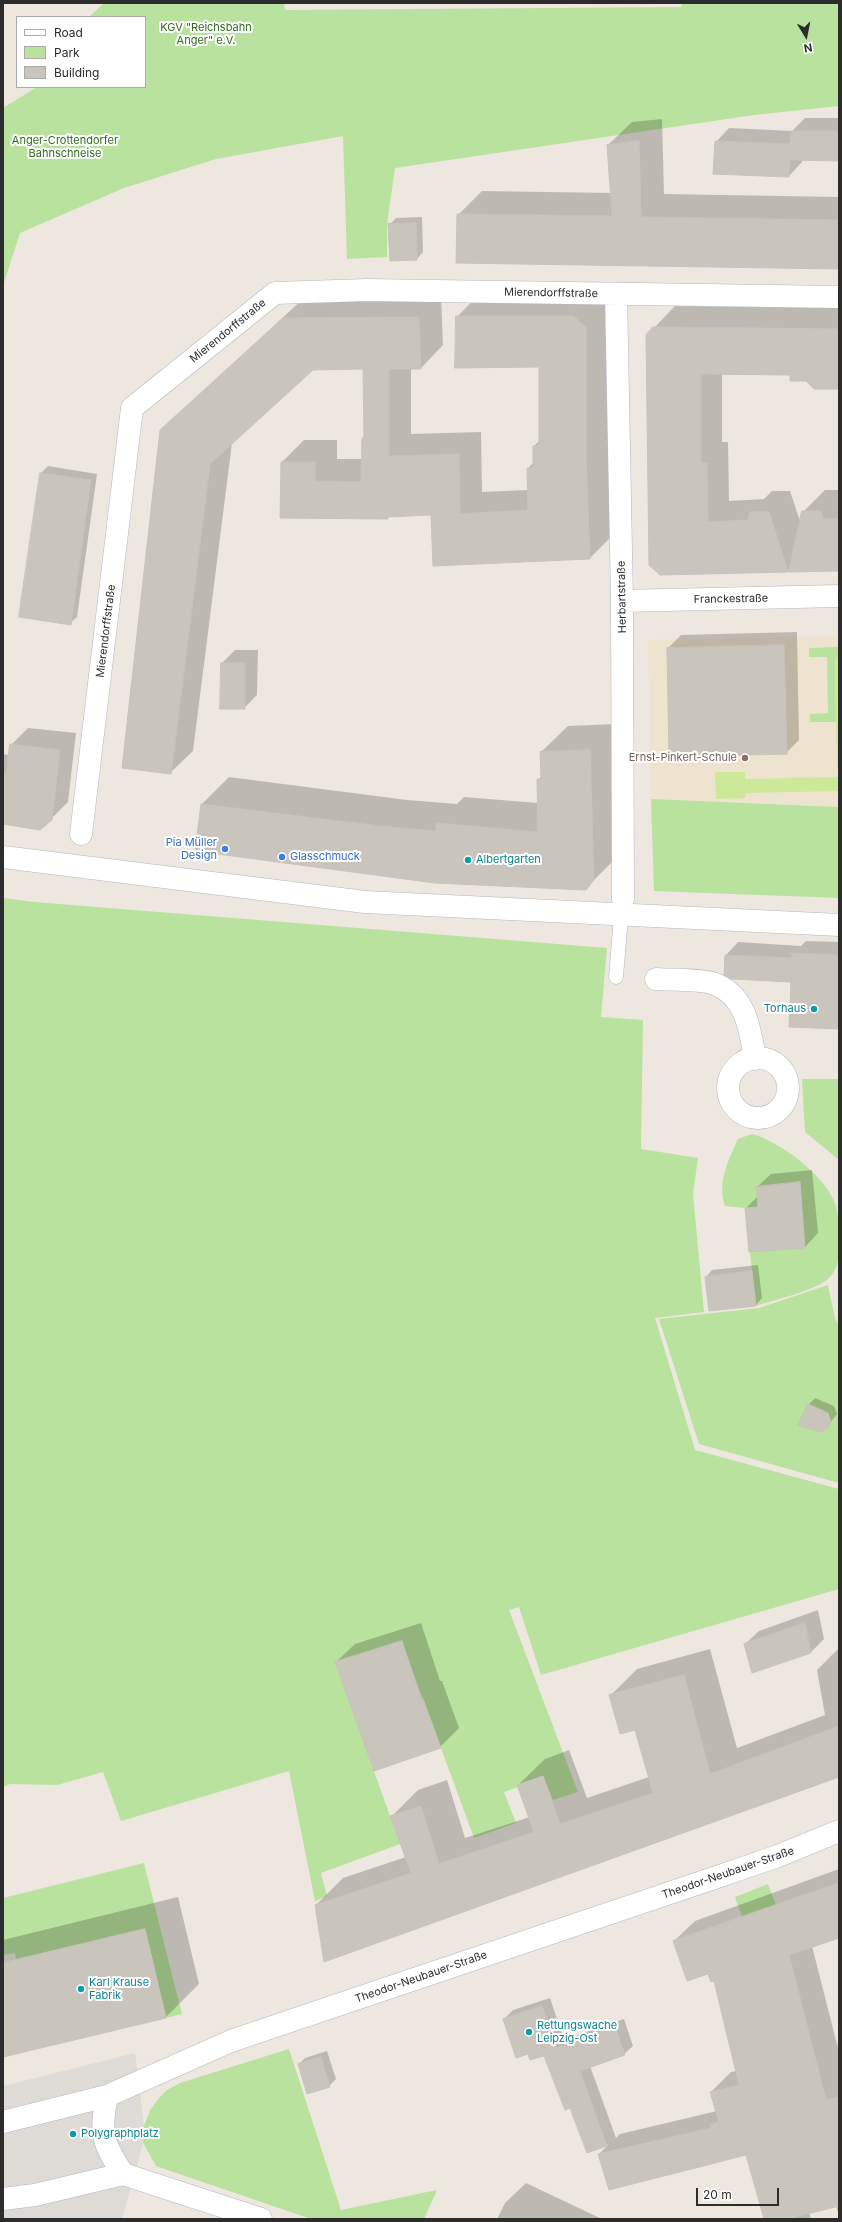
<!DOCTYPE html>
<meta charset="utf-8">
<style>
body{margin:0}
#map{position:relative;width:842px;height:2222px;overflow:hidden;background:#ede7df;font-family:Inter,sans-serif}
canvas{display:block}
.frame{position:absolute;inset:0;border:4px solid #2c2c2c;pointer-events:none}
.legend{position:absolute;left:16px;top:16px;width:130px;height:72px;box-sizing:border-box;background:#fff;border:1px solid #ababab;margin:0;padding:5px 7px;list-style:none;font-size:12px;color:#2c2c2c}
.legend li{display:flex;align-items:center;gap:8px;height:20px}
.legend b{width:20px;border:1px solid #ababab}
.north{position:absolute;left:786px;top:16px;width:40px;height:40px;-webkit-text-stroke:3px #fff;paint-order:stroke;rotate:170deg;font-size:11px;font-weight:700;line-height:16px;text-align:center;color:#2c2c2c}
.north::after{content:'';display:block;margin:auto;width:14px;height:18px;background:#2c2c2c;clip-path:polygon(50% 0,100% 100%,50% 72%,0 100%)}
.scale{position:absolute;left:696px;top:2188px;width:83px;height:18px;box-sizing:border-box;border:2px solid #2c2c2c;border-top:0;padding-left:5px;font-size:12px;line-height:14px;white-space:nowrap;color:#2c2c2c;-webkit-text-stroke:3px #fff;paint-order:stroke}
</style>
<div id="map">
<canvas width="842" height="2222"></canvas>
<div class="frame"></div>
<ul class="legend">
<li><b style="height:5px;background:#fff"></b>Road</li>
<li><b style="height:11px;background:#b9e29e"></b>Park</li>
<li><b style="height:11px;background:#c9c5bd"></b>Building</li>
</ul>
<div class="north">N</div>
<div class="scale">20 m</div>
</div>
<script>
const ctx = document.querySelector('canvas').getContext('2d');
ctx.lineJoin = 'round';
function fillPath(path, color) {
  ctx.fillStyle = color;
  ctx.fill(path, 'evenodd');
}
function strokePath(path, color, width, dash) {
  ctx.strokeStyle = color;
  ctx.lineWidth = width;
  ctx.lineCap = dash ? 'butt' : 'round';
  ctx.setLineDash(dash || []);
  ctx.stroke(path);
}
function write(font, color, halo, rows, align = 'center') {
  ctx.font = font + ' Inter,sans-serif';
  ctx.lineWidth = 4;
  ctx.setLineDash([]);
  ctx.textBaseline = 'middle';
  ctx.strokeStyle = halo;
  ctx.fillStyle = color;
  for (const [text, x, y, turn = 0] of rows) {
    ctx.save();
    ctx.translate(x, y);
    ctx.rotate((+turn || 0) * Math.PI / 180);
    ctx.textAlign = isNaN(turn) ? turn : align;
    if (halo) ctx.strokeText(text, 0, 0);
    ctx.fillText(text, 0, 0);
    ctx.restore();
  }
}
fillPath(new Path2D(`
 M 839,636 L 839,807 L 651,799 L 648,640 Z`), '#eee3cf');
fillPath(new Path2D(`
 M 104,3 L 284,3 L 285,10 L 681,7 L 682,3 L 839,3 L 839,106 L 754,115 L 395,168 L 387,224 L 387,257 L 347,259 L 343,136 L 216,159 L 124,188 L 20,233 L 3,286 L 3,108 L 37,87 L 145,87 L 145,17 L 89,17 Z
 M 839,647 L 839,657 L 835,657 L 836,722 L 810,722 L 810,714 L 828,713 L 827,657 L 809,657 L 809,648 Z
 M 651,799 L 839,807 L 839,898 L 654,891 Z
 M 3,898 L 34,902 L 607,948 L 601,1017 L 643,1020 L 641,1149 L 698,1158 L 693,1194 L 704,1312 L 655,1318 L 695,1450 L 839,1489 L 839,1589 L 541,1675 L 519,1607 L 509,1610 L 578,1792 L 553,1800 L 543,1776 L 517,1785 L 518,1787 L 504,1792 L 516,1823 L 474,1838 L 402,1642 L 335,1662 L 400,1844 L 321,1873 L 327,1896 L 315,1901 L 289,1771 L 121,1821 L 103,1772 L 57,1785 L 10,1784 L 3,1787 Z
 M 802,1079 L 839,1079 L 839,1160 L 805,1132 Z
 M 752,1134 C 781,1142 824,1175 835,1203 C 839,1215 839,1230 839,1243 C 839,1255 839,1267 830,1277 C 819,1290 773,1300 756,1306 L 745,1208 L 725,1206 C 717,1182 728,1161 738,1139 Z
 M 828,1285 L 835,1318 L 839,1326 L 839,1483 L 699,1444 L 659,1319 L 759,1308 Z
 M 144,1863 L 182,2014 L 166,2018 L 145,1929 L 16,1960 L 15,1953 L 3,1955 L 3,1898 Z
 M 768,1884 L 776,1905 L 742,1917 L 735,1897 Z
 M 289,2049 L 341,2210 L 437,2190 L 424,2219 L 311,2219 L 156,2166 L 143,2143 L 144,2126 L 150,2110 L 159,2098 L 167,2090 L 180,2083 Z`), '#b9e29e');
fillPath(new Path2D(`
 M 835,657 L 839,657 L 839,767 L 837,767 Z
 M 715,772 L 745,772 L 745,779 L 839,777 L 839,791 L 746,793 L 745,798 L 716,799 Z`), '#cce99a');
fillPath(new Path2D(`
 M 135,2053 L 144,2126 L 143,2143 L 122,2219 L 3,2219 L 3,2086 Z`), '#dedad6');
fillPath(new Path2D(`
 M 805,118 L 839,118 L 839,160 L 802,159 L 802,162 L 789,176 L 716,142 L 729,128 L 792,131 Z
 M 662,119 L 664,194 L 839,197 L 839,268 L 458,215 L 482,191 L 612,193 L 608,145 L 632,122 Z
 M 422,217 L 423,252 L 417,259 L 389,225 L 396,218 Z
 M 479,294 L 608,304 L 612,536 L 590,558 L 432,514 L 390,516 L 388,518 L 281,517 L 282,462 L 304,440 L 337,440 L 337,459 L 362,459 L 363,438 L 365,436 L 364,368 L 313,369 L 232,443 L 193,751 L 170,773 L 161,431 L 306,296 L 441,295 L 443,345 L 421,368 L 411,368 L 411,434 L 481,432 L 482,492 L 528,490 L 528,468 L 534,462 L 534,446 L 540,440 L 540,366 L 457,317 Z
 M 675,306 L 839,308 L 839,388 L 791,374 L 722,373 L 722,442 L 728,442 L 729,501 L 764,499 L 772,491 L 790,491 L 801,524 L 803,512 L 825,490 L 839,490 L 839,570 L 791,567 L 788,571 L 661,574 L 654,328 Z
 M 48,466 L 97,474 L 77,617 L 70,623 L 21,616 L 41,473 Z
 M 797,632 L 799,740 L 786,753 L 668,648 L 681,635 Z
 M 235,650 L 258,650 L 257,695 L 244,708 L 222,663 Z
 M 616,724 L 612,862 L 585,889 L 196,850 L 202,804 L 229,777 L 407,800 L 457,804 L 464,797 L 538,803 L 538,780 L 542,775 L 541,752 L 568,726 Z
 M 28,728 L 76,733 L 68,802 L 51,819 L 3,824 L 3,754 L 9,755 L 11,745 Z
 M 806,941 L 839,942 L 839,1028 L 792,981 L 725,974 L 726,955 L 738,942 L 801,946 Z
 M 812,1170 L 818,1233 L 805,1247 L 750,1251 L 746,1208 L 758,1196 L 757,1187 L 771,1174 Z
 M 758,1265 L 762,1298 L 756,1305 L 706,1277 L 712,1270 Z
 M 815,1398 L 834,1406 L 837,1414 L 826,1428 L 809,1404 Z
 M 818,1610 L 824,1639 L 811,1652 L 745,1644 L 759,1631 Z
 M 421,1623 L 440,1681 L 442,1681 L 459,1728 L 440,1747 L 336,1662 L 355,1644 Z
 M 839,1648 L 839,1776 L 325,1961 L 316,1905 L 343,1878 L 406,1857 L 392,1816 L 418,1790 L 447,1780 L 465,1838 L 530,1817 L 518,1785 L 545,1759 L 569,1750 L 587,1798 L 649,1777 L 636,1728 L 611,1695 L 637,1669 L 710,1649 L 737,1748 L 825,1715 L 817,1670 Z
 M 839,1869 L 839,1937 L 812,1946 L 839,2052 L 839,2215 L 836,2206 L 809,2212 L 811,2219 L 765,2219 L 747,2154 L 599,2154 L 609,2144 L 588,2152 L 571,2107 L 545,2054 L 529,2053 L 504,2019 L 513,2010 L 550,1998 L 564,2040 L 624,2019 L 633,2046 L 624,2054 L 590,2066 L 616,2138 L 620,2134 L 717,2111 L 711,2092 L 731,2072 L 737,2071 L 715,1980 L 674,1941 L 695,1921 Z
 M 178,1897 L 199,1984 L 166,2017 L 3,2056 L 3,1940 Z
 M 327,2051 L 336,2079 L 329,2086 L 299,2064 L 305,2058 Z
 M 526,2183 L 602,2219 L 497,2219 L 505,2203 Z`), '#0003');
const building = new Path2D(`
 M 791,131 L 839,131 L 839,161 L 790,160 L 789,177 L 713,174 L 715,141 L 790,144 Z
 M 639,141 L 641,217 L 839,220 L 839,269 L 456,263 L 457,214 L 612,216 L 607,145 Z
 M 416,223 L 417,260 L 390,261 L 388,224 Z
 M 456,316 L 573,316 L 586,327 L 586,455 L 590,559 L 433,566 L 431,515 L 388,517 L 388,519 L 280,518 L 281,462 L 315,462 L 315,481 L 361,482 L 362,438 L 364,438 L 363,369 L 313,370 L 210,464 L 171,774 L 122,768 L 160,430 L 283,318 L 419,317 L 421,369 L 389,369 L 389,456 L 459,454 L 460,514 L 528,510 L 527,468 L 533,468 L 533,446 L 539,446 L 539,367 L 455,368 Z
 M 653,327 L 839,329 L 839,389 L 814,389 L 806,381 L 790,381 L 790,375 L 701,374 L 701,463 L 707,463 L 708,522 L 748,520 L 750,512 L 769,512 L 788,572 L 660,575 L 649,565 L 646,335 Z
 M 40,473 L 91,480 L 71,625 L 19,617 Z
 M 802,511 L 821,511 L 823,519 L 839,519 L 839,571 L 789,572 Z
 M 784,645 L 787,754 L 669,757 L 667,648 Z
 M 221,663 L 245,663 L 245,709 L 220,709 Z
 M 10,744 L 60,750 L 52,820 L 40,830 L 3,824 L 3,773 L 6,773 Z
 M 590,750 L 594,880 L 586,890 L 435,883 L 195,851 L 201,804 L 380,826 L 436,831 L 436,823 L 538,832 L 537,779 L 541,779 L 540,752 Z
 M 792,953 L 839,955 L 839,1029 L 789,1027 L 791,982 L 732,979 L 724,975 L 725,955 L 792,958 Z
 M 800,1182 L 805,1248 L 749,1252 L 745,1208 L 758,1207 L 756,1187 Z
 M 752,1271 L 756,1306 L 709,1311 L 705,1277 Z
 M 808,1404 L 828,1413 L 831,1422 L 827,1429 L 820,1432 L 798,1425 Z
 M 805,1623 L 811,1653 L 752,1673 L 744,1644 Z
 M 402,1641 L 421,1700 L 423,1699 L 441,1748 L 374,1771 L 335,1662 Z
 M 684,1675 L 710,1774 L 839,1726 L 839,1777 L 324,1962 L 315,1905 L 411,1873 L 390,1816 L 421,1806 L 439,1864 L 534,1832 L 517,1785 L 543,1776 L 560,1824 L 653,1793 L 635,1730 L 620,1734 L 609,1695 Z
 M 839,1883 L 839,1938 L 789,1955 L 826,2100 L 839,2097 L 839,2206 L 787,2219 L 764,2219 L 746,2155 L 609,2190 L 598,2154 L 711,2128 L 710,2124 L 719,2122 L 710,2092 L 739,2085 L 714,1981 L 711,1982 L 708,1974 L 687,1981 L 673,1941 Z
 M 145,1929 L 166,2018 L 3,2057 L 3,1963 Z
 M 542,2006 L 556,2048 L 615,2027 L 625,2055 L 580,2071 L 607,2146 L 587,2153 L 570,2108 L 565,2110 L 544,2056 L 530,2060 L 528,2054 L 516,2058 L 503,2019 Z
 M 321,2057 L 330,2087 L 307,2094 L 298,2064 Z`);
fillPath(building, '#c9c5bd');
strokePath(building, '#c9c2b9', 1);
const service = new Path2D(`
 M 616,977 L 621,916`);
const minor = new Path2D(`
 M 616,294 L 622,601 L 623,899
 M 622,601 L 839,596
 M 81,834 L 132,408 L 275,293 L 367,290 L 839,297
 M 656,979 C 670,980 703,979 715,984 C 746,996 750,1029 755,1059
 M728 1088a30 30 0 1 1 60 0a30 30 0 1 1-60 0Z
 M 107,2096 C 99,2134 103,2143 123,2174 L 261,2219
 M 3,2122 L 107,2096 L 231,2041 L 717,1877 L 778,1856 L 839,1831
 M 3,2199 L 35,2195 L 123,2174`);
const tertiary = new Path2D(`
 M 3,857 L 365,902 L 839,925`);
strokePath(service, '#b2b6bf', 15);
strokePath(minor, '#b2b6bf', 23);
strokePath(tertiary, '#b2b6bf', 23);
strokePath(service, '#fff', 14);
strokePath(minor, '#fff', 22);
strokePath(tertiary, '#fff', 22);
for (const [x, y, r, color] of [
 [745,758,4,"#8d6e63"],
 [225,849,4,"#3f7fe0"],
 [282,857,4,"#3f7fe0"],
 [468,860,4,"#0f9aa8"],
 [814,1009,4,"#0f9aa8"],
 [81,1989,4,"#0f9aa8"],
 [529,2032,4,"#0f9aa8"],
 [73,2134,4,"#0f9aa8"]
]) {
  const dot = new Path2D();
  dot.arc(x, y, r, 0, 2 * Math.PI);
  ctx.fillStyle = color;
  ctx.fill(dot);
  strokePath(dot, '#fff', 1.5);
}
write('11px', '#31691d', '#fff', [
 ["KGV \"Reichsbahn",206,28],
 ["Anger\" e.V.",206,41],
 ["Anger-Crottendorfer",65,141],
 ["Bahnschneise",65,154]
]);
write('11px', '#2c2c2c', '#fff', [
 ["Mierendorffstraße",551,293,1],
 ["Mierendorffstraße",228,331,-39],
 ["Herbartstraße",622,597,-91],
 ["Franckestraße",731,599,-1],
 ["Mierendorffstraße",106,631,-83],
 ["Theodor-Neubauer-Straße",728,1873,-19],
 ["Theodor-Neubauer-Straße",421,1977,-19]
]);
write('11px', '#785e54', '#fff', [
 ["Ernst-Pinkert-Schule",737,758]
], 'right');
write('11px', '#366cbe', '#fff', [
 ["Pia Müller",217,843],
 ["Design",217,856],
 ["Glasschmuck",290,857,"left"]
], 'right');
write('11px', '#0d838f', '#fff', [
 ["Albertgarten",476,860],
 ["Torhaus",806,1009,"right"],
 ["Karl Krause",89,1983],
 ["Fabrik",89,1996],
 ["Rettungswache",537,2026],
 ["Leipzig-Ost",537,2039],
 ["Polygraphplatz",81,2134]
], 'left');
</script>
